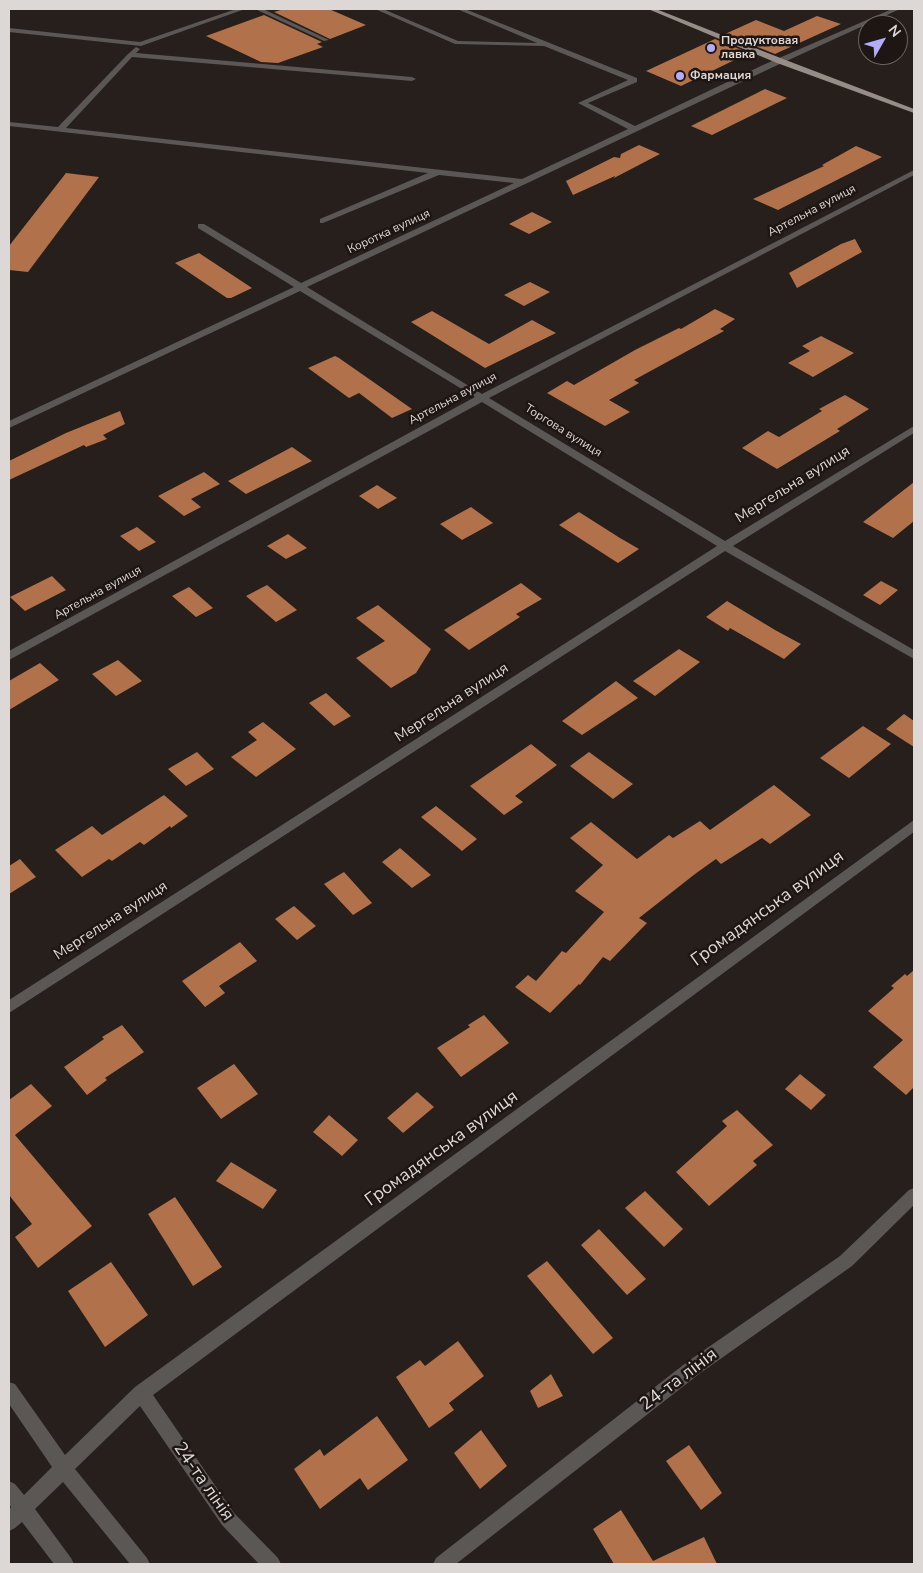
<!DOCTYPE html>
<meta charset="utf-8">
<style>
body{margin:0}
#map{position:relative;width:923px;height:1573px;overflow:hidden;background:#271f1b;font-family:"Nunito Sans",sans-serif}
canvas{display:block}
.frame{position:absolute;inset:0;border:10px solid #ddd8d5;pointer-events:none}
.north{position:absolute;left:858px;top:15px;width:50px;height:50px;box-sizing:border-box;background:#1d1612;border:1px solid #6a6460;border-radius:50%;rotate:52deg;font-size:14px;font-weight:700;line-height:20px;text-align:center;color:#ddd8d5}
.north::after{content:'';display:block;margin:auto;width:18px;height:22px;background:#b3adf9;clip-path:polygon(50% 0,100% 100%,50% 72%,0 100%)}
</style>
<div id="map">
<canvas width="923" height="1573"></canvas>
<div class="frame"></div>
<div class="north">N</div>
</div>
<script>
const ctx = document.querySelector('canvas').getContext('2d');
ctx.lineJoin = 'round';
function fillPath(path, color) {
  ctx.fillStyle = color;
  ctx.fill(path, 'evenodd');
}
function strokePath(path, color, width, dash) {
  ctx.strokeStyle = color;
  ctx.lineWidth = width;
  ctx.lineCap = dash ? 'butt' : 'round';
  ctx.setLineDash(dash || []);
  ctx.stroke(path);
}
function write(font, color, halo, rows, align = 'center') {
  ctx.font = font + ' "Nunito Sans",sans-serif';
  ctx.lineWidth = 5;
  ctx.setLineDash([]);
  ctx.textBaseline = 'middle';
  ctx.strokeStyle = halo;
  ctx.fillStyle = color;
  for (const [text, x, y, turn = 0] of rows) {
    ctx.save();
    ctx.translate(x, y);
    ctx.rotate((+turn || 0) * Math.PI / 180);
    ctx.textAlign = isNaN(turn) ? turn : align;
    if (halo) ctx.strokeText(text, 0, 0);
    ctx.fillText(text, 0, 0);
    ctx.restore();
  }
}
fillPath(new Path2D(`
 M 284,9 L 329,9 L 366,25 L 330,39 L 274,12 Z
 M 264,15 L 322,42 L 317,44 L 323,47 L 278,63 L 261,62 L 206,36 Z
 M 817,16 L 841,24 L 775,54 L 725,34 L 756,20 L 784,31 Z
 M 715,39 L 749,53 L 681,86 L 646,71 Z
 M 765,89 L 787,98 L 712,135 L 691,126 Z
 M 639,145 L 660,154 L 614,178 L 615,176 L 573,195 L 566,181 L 614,157 L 620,158 L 621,154 Z
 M 856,146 L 882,157 L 778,210 L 753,199 L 824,166 L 822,165 Z
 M 66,173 L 99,177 L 28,272 L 9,270 L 9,246 Z
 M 532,212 L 552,222 L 529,234 L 509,224 Z
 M 855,239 L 862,252 L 797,288 L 789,273 L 841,244 Z
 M 199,253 L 252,288 L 231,298 L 227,298 L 175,263 Z
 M 530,282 L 550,292 L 524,306 L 504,295 Z
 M 715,309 L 735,319 L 720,329 L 724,331 L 634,380 L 639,383 L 609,400 L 630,412 L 605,426 L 547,393 L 567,381 L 574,385 L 635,350 L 679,328 L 681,329 Z
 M 432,311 L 489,344 L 532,320 L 556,333 L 485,368 L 411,322 Z
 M 821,336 L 854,353 L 813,377 L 788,363 L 810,351 L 802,346 Z
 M 335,356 L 339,358 L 412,409 L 392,418 L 359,393 L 349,398 L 308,368 Z
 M 845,395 L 869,409 L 837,429 L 840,431 L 777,469 L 742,448 L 768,431 L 779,437 L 822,411 L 819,409 Z
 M 120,411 L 125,424 L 103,435 L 107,439 L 86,447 L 84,445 L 9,480 L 9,461 L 66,433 Z
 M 292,447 L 312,461 L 246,494 L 228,481 Z
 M 204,472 L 220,484 L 191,499 L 201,507 L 184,516 L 158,496 Z
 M 914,482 L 914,521 L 893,538 L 863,522 Z
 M 377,485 L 397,498 L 378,509 L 359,496 Z
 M 471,507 L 493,523 L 462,540 L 440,524 Z
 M 579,512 L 620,538 L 639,549 L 618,563 L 559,525 Z
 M 137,527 L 156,542 L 139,551 L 120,536 Z
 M 288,534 L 307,548 L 286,559 L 267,546 Z
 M 52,576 L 66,590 L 25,611 L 10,597 Z
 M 881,581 L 898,590 L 880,605 L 863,595 Z
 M 521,583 L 542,599 L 516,614 L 520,617 L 469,650 L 444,630 Z
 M 267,585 L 297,610 L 276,622 L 246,596 Z
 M 189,587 L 213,608 L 196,617 L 172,596 Z
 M 727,601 L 775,630 L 801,644 L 784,659 L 730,628 L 728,631 L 706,617 Z
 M 378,605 L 431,649 L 416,673 L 391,688 L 356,658 L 385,641 L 356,618 Z
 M 679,649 L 700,662 L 655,696 L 633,681 Z
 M 118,660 L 142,681 L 116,696 L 92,674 Z
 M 40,663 L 59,680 L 9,710 L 9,681 Z
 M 616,681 L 638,698 L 582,735 L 562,721 Z
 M 326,693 L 351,716 L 334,726 L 309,703 Z
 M 904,714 L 914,721 L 914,747 L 886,729 Z
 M 263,722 L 296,749 L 256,777 L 231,757 L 257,740 L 248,732 Z
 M 863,726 L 891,744 L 849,778 L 820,758 Z
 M 531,744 L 557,765 L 515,796 L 523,802 L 504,815 L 470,786 Z
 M 197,752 L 214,769 L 186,786 L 168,769 Z
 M 589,752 L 633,784 L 613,799 L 570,766 Z
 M 774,785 L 811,815 L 770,844 L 762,838 L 721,864 L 716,859 L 695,874 L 639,918 L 647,923 L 610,961 L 603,957 L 580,985 L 579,984 L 550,1013 L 515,987 L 528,975 L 536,981 L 562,951 L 566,953 L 604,912 L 575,891 L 603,865 L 570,838 L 591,822 L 637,859 L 669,835 L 673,838 L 700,821 L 710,830 Z
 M 164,795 L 188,816 L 171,828 L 170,826 L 144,845 L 140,842 L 112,861 L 109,859 L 82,877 L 55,850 L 92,826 L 102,835 Z
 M 436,806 L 477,839 L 462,851 L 421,817 Z
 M 400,848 L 431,875 L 412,888 L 382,862 Z
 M 20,859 L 36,877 L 9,894 L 9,866 Z
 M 344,872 L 372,903 L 353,915 L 324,884 Z
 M 294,906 L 316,926 L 297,940 L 275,919 Z
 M 240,942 L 257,961 L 219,986 L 225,993 L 205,1007 L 182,981 Z
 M 914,970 L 914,1087 L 906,1095 L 873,1067 L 903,1040 L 868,1011 L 894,988 L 891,986 L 905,974 L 907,976 Z
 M 484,1015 L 509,1043 L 461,1077 L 437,1048 L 470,1027 L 468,1025 Z
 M 122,1025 L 144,1052 L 105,1078 L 107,1080 L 87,1095 L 64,1067 L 104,1039 L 102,1037 Z
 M 234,1064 L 258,1094 L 221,1119 L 197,1088 Z
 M 800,1074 L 826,1095 L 811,1110 L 785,1089 Z
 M 31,1084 L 52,1106 L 15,1135 L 92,1226 L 38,1268 L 15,1237 L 32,1224 L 9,1195 L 9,1100 Z
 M 417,1092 L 434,1107 L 403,1133 L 387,1118 Z
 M 737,1110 L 773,1145 L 753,1161 L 757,1165 L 709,1206 L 676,1172 L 727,1126 L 722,1121 Z
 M 329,1115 L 358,1140 L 342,1156 L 313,1132 Z
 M 231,1162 L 277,1190 L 263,1209 L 216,1181 Z
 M 645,1191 L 683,1229 L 664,1247 L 625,1208 Z
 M 175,1197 L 222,1267 L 193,1286 L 148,1214 Z
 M 599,1229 L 646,1279 L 627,1295 L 581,1245 Z
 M 547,1261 L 613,1338 L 593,1354 L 527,1276 Z
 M 111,1262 L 148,1315 L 105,1347 L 68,1291 Z
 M 458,1341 L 484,1376 L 449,1403 L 454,1410 L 429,1428 L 396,1377 L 420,1360 L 425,1366 Z
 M 551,1374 L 563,1396 L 538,1408 L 530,1391 Z
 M 377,1416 L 408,1460 L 368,1490 L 360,1478 L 320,1509 L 294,1469 L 320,1449 L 324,1456 Z
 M 481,1430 L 507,1466 L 480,1489 L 454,1453 Z
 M 689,1445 L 722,1493 L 701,1510 L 666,1461 Z
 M 621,1510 L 653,1561 L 704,1537 L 717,1564 L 614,1564 L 593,1529 Z`), '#b1714b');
fillPath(new Path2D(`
 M 236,9 L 245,9 L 141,46 L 9,32 L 9,28 L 140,42 Z
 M 255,9 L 263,9 L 329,40 L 324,41 Z
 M 375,9 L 383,9 L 458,41 L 537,43 L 457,9 L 465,9 L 637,78 L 637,82 L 588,103 L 635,126 L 763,65 L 892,9 L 900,9 L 769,69 L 307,287 L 482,394 L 914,170 L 914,175 L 489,398 L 725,541 L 914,426 L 914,433 L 733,546 L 914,650 L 914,659 L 725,551 L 9,1013 L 9,1000 L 717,546 L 482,402 L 9,660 L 9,651 L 475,397 L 300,291 L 9,428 L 9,421 L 294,287 L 198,228 L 198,224 L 204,224 L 301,283 L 514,183 L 439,175 L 323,223 L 320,223 L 320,219 L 428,173 L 9,126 L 9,122 L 58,127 L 128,54 L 136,47 L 140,49 L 136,53 L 412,77 L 416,79 L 412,81 L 132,57 L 66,128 L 522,179 L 628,129 L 578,103 L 628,80 L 544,46 L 455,44 Z
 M 914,820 L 914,832 L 153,1395 L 234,1513 L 278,1558 L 281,1564 L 259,1564 L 222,1525 L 140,1406 L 75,1469 L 147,1558 L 150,1564 L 130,1564 L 63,1482 L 35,1509 L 71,1558 L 74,1564 L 54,1564 L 22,1522 L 15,1528 L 9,1531 L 9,1510 L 11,1507 L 9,1504 L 9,1481 L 15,1484 L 24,1495 L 52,1467 L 9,1404 L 9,1382 L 15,1384 L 65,1455 L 135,1387 Z
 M 914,1188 L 914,1205 L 852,1266 L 699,1374 L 456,1564 L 433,1564 L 436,1558 L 687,1362 L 840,1256 L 909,1190 Z`), '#5b5755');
fillPath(new Path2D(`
 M 648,9 L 656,9 L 783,59 L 914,109 L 914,113 L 777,63 Z`), '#968d89');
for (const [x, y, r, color] of [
 [711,48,5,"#b3adf9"],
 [680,76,5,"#b3adf9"]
]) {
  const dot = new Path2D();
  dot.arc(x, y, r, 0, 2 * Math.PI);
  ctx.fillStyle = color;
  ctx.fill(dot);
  strokePath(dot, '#1d1612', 2);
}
write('bold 12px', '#ddd8d5', '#1d1612', [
 ["Продуктовая",721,41],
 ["лавка",721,55],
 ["Фармация",690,76]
], 'left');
write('12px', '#ddd8d5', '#1d1612', [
 ["Артельна вулиця",812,211,-28],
 ["Коротка вулиця",389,232,-25],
 ["Артельна вулиця",453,399,-28],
 ["Торгова вулиця",563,431,32],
 ["Артельна вулиця",98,593,-29]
]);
write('15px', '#ddd8d5', '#1d1612', [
 ["Мергельна вулиця",793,485,-32],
 ["Мергельна вулиця",452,703,-33],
 ["Мергельна вулиця",111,921,-33]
]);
write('18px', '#ddd8d5', '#1d1612', [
 ["Громадянська вулиця",768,909,-36],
 ["Громадянська вулиця",442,1149,-36],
 ["24-та лінія",679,1380,-37],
 ["24-та лінія",203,1482,55]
]);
</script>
